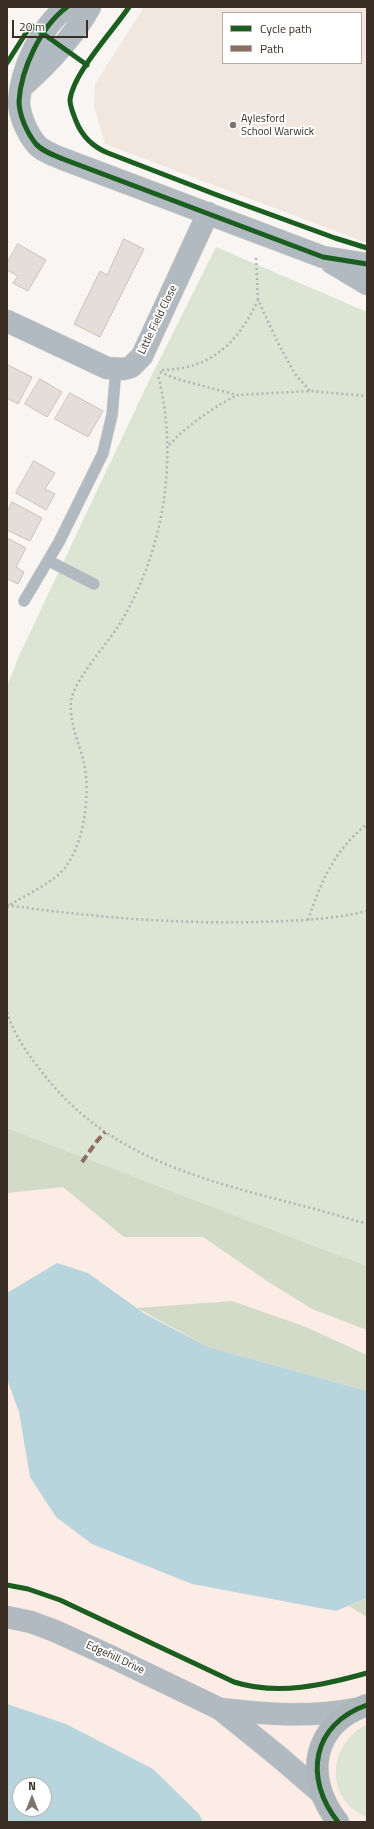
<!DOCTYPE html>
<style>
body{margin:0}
#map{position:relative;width:374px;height:1829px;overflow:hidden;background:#f8f5f2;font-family:"Titillium Web",sans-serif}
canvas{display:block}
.frame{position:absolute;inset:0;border:8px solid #3b2f25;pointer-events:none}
.legend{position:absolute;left:222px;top:12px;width:140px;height:52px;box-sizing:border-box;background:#fff;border:1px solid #b1aca8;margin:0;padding:5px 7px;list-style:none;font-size:12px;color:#3b2f25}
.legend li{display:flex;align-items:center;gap:8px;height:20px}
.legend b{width:20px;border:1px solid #b1aca8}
.north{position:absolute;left:12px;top:1777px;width:40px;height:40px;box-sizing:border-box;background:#fff;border:1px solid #b1aca8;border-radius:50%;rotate:0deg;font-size:11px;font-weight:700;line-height:16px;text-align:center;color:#3b2f25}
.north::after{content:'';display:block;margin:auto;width:14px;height:18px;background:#7d746d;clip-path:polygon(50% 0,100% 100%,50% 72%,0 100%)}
.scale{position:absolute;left:12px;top:20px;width:76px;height:18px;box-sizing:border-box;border:2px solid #3b2f25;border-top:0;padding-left:5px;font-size:12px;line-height:14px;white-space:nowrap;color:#3b2f25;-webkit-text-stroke:3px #fff;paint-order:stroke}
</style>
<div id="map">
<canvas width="374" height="1829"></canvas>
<div class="frame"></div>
<ul class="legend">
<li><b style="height:5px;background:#1b5e20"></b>Cycle path</li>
<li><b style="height:5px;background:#8d6e63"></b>Path</li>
</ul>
<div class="north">N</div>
<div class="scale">20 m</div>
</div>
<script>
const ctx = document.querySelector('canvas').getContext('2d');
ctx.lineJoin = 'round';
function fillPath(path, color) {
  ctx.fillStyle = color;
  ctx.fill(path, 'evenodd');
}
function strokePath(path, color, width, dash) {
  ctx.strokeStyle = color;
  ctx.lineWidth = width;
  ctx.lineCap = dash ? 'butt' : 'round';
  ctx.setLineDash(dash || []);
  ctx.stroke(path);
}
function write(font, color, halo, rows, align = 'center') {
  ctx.font = font + ' "Titillium Web",sans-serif';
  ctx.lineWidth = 4;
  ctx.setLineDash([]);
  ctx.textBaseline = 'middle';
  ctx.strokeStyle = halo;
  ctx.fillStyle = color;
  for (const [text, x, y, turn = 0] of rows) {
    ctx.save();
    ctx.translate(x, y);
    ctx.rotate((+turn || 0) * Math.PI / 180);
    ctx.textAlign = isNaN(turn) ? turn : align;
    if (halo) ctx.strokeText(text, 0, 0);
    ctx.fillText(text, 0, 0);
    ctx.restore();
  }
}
fillPath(new Path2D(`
 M 7,1128 L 367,1266 L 367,1822 L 7,1822 ZM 20,1785 L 44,1785 L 44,1809 L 20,1809 Z`), '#fbece6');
fillPath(new Path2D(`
 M 144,7 L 367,7 L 367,243 L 105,144 L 94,106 L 95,84 ZM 223,13 L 361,13 L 361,63 L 223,63 Z`), '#f1e7df');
fillPath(new Path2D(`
 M 216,247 L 367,312 L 367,1266 L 7,1128 L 7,785 L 8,781 L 7,779 L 7,686 L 19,656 L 146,387 Z
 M 367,1724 L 367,1817 C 323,1799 328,1744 367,1724 Z`), '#dce4d3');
fillPath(new Path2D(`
 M 7,1128 L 367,1266 L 367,1330 L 312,1309 L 270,1283 L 203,1237 L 124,1237 L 63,1187 L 7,1193 Z
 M 232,1301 L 306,1327 L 367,1355 L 367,1391 L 208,1347 L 137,1308 Z
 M 367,1598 L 367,1617 L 349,1606 Z`), '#d2dbc8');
fillPath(new Path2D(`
 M 57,1263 L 88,1273 L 145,1314 L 208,1347 L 367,1391 L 367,1598 L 336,1611 L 192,1584 L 92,1544 L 56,1517 L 30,1477 L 19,1412 L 7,1379 L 7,1293 Z
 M 7,1704 L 66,1724 L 153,1769 L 199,1814 L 203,1822 L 7,1822 ZM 20,1785 L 44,1785 L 44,1809 L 20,1809 Z`), '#b8d4dc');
const building = new Path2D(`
 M 124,239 L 144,249 L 100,337 L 74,324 L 100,271 L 107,275 Z
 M 18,244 L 46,260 L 28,291 L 13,283 L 18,276 L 7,270 L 7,263 Z
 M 8,365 L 32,377 L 18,404 L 7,398 Z
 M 40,379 L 62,392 L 47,417 L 25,404 Z
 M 70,393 L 103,411 L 88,437 L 55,419 Z
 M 34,461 L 55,473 L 45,489 L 55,494 L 46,510 L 16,493 Z
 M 12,502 L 42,518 L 30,541 L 7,530 L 7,513 Z
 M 7,538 L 26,548 L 16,567 L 24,572 L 18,584 L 7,579 Z`);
fillPath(building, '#e5ded8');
strokePath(building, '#c9c2bd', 1);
const lane = new Path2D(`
 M 49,561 L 94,584
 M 24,601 L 59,542 L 103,453 L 112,415 L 116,369`);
const street = new Path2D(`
 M 67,7 C 41,26 21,69 19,101 C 19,115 27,133 36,144 C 42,151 53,155 63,159 L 323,257 L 367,264
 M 22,87 C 48,64 73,38 90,7
 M 332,263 L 367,284
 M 7,321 L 107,368 L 124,369 L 131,367 L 142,356 L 208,213
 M 7,1617 L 31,1622 L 55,1631 L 110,1656 L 220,1709 L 278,1756 L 321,1793
 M 220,1709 C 266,1714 309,1718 355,1709`);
const highway = new Path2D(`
 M 338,1822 C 303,1778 312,1724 367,1705`);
strokePath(lane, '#d5d1ce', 12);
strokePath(street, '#d5d1ce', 23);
strokePath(highway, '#d5d1ce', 23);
strokePath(new Path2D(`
 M 256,258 L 258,300 L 278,343 L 295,374 L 310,391
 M 162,370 C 211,369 238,343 258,300
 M 160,372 L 177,379 L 237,395 L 310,391 L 367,396
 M 169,445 C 189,424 211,409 237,395
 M 7,905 C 90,917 173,924 256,922 C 293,921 330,920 367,911
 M 7,908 L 8,906 C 24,896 42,888 57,876 C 84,854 91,795 84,763 C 79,743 69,722 71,701 C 75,678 106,646 119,625 C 164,552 179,458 158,375
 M 308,920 C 322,880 333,852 367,824
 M 7,1012 C 14,1035 27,1053 42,1072 C 100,1148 179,1173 268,1197 C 301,1205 334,1214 367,1224`), '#afb4b6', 2.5, [2, 3]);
strokePath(lane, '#b1bac1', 11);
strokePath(street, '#b1bac1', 22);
strokePath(highway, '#adb6bb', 22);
strokePath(new Path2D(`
 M 82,1162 L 97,1141 L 105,1132`), '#8d6e63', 4, [8, 4]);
strokePath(new Path2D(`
 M 67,7 C 41,26 21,69 19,101 C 19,115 27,133 36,144 C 42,151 53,155 63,159 L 323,257 L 367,264
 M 129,7 C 113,31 73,73 70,100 C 70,107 74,115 76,121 C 82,136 93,147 108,153 L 217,195 L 335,238 L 367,248
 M 7,63 L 31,25 L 87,65
 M 7,1585 L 28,1589 L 60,1600 L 234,1682 C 278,1696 324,1685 367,1673
 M 338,1822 C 303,1778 312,1724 367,1705`), '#1b5e20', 5);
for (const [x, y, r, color] of [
 [233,125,4,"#7d746d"]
]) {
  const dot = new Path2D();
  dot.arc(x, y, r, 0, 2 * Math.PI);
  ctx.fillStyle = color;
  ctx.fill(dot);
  strokePath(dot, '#fff', 1.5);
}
write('11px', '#3b2f25', '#fff', [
 ["Aylesford",241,119],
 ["School Warwick",241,132]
], 'left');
write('11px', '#3b2f25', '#fff', [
 ["Little Field Close",158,320,-64],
 ["Edgehill Drive",115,1658,25]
]);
</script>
